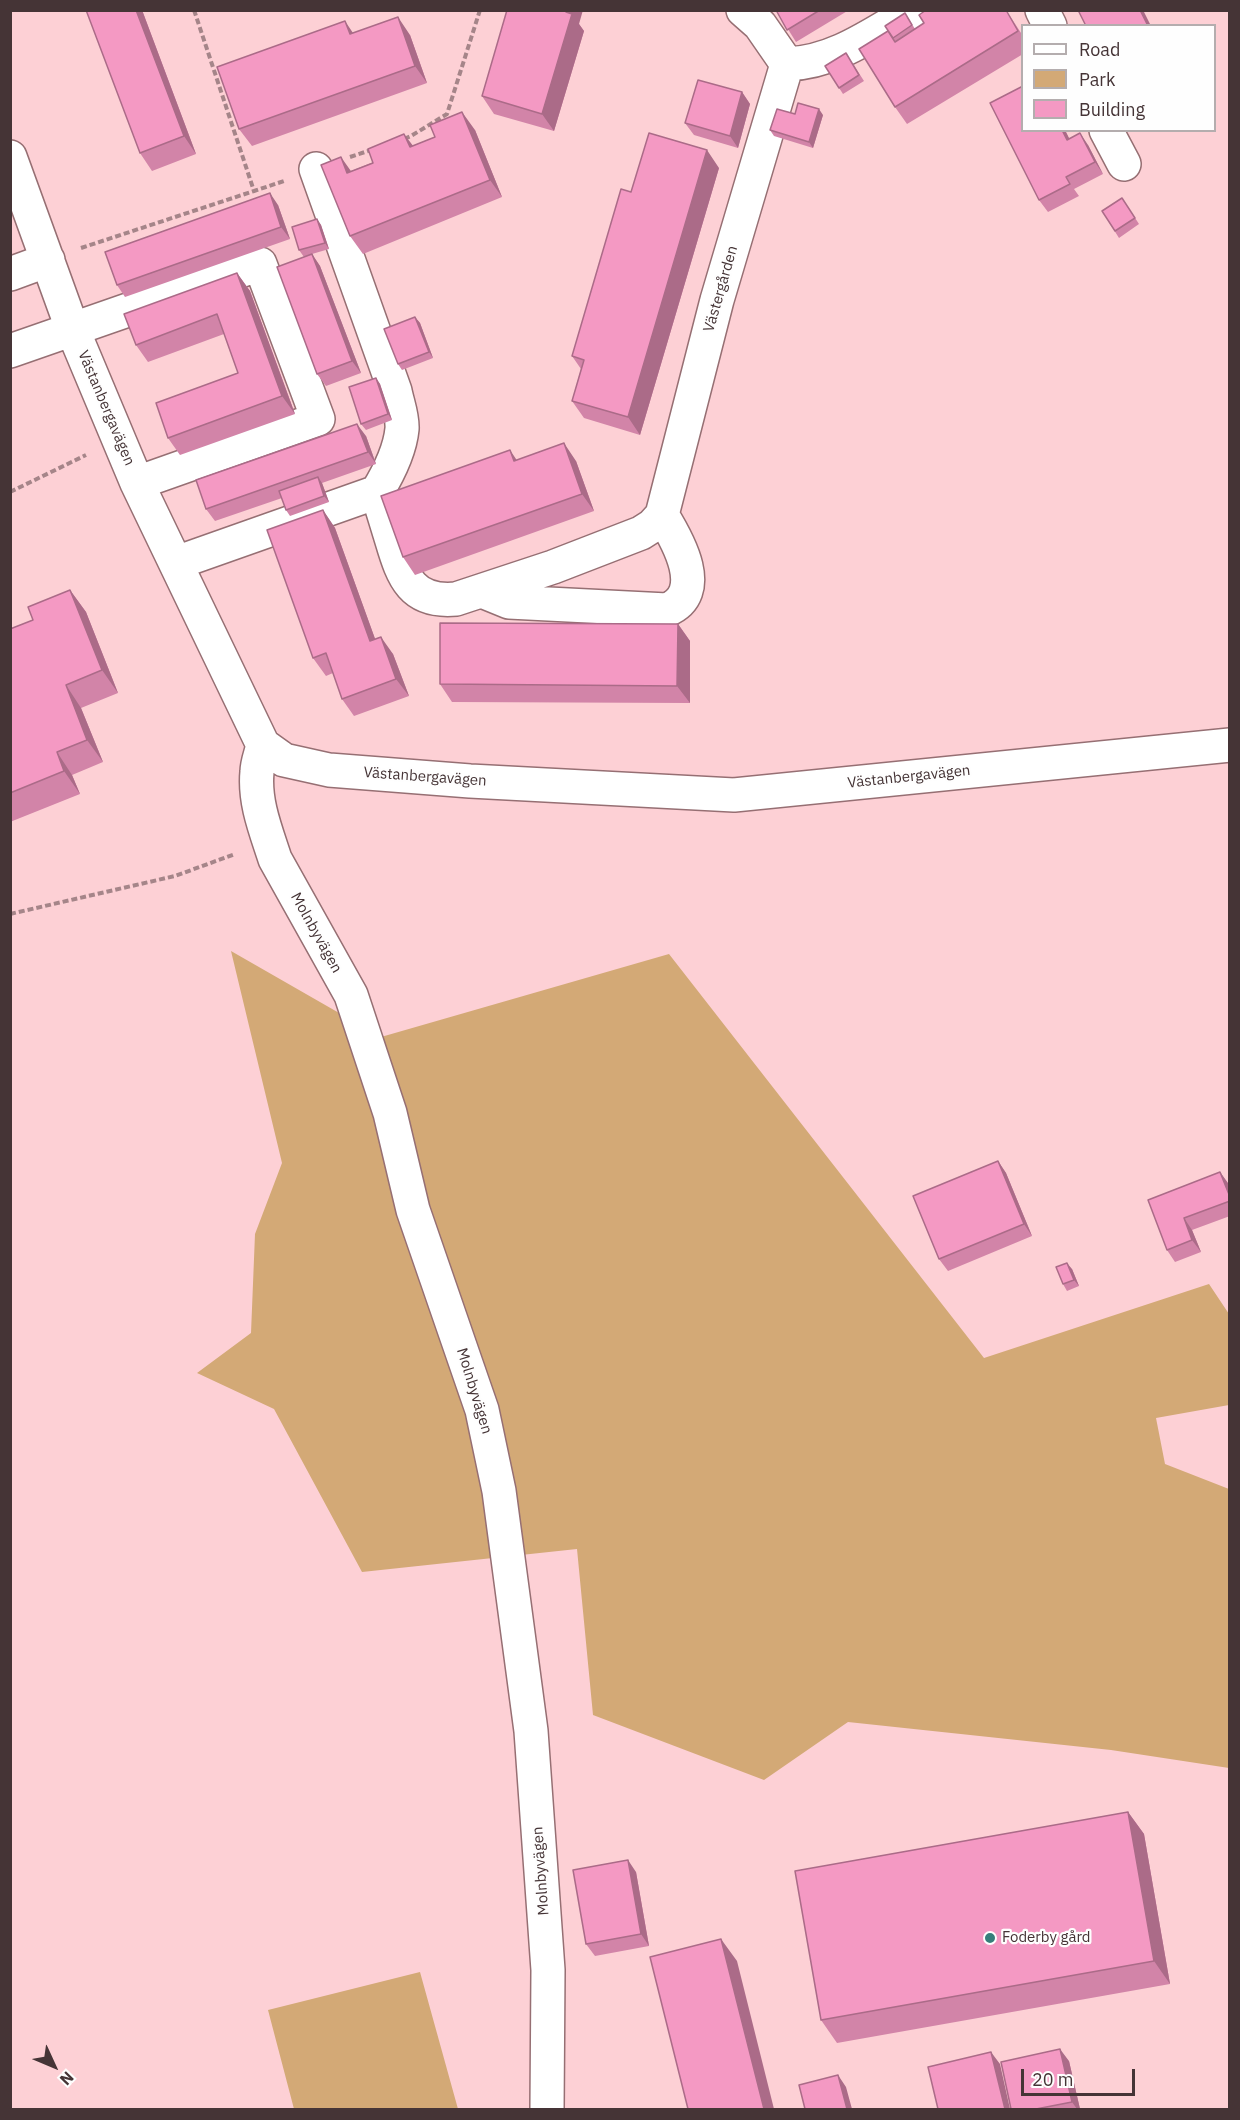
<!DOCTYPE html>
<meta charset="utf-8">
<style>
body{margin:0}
#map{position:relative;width:1240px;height:2120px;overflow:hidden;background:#fdd0d5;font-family:"IBM Plex Sans",sans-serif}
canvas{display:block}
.frame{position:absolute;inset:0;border:12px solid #453436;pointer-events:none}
.legend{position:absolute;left:1021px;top:24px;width:195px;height:108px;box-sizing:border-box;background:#fefefe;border:2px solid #b4adae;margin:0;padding:8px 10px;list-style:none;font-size:18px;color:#453436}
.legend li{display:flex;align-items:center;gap:12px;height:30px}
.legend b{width:30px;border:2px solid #b4adae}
.north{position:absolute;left:24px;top:2036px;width:60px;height:60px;-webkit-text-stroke:4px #fefefe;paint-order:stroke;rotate:134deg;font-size:16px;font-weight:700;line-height:24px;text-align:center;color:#453436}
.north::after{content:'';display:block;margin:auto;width:21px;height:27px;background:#453436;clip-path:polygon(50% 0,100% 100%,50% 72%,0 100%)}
.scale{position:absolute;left:1021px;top:2069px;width:114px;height:27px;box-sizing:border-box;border:3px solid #453436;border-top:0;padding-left:8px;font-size:18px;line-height:21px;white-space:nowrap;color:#453436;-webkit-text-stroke:4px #fefefe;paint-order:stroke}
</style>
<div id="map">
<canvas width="1240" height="2120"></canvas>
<div class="frame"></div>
<ul class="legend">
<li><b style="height:8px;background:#fff"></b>Road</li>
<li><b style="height:16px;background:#d3a976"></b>Park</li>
<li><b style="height:16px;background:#f499c3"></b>Building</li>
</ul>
<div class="north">N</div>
<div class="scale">20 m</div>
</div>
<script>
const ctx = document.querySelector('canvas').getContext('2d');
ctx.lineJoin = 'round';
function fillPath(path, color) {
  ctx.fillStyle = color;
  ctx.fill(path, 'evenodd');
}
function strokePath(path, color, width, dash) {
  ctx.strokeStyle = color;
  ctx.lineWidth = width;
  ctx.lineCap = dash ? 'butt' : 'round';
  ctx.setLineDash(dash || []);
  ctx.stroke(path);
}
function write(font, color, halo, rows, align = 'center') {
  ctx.font = font + ' "IBM Plex Sans",sans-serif';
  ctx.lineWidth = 4.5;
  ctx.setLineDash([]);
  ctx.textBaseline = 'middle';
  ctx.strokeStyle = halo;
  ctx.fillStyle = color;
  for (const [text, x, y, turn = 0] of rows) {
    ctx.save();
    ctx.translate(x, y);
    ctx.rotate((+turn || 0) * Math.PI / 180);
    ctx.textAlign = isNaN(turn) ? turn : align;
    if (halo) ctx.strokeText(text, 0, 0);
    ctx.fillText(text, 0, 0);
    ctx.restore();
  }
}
fillPath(new Path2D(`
 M 231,951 L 381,1037 L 669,954 L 984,1358 L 1209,1284 L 1229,1314 L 1229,1405 L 1156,1418 L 1165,1464 L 1229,1489 L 1229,1768 L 1111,1750 L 848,1722 L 764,1780 L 593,1715 L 577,1549 L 362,1572 L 274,1409 L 197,1373 L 251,1333 L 255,1234 L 282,1163 Z
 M 420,1972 L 458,2109 L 294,2109 L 268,2010 Z`), '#d3a976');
const minor = new Path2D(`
 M 743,10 L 760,25 L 787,64
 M 1042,10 L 1050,26
 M 1106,130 L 1124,164
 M 10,157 L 72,328 L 137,483 L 263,745 L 284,760 L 329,770 L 470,781 L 734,795 L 1230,745
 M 10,274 L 48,260
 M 10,351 L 260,264 L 318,419 L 137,483
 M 377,492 C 382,508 387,525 392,541 C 403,578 412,603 456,599 L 553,567 L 641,533 L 652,526 L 662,515
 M 176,563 L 377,492 C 388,474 400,450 402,429 C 403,417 397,402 395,391 L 316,169
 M 482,591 L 509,602 L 667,610 C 708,593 678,541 662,515 L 717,300 L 787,64 C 834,63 874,33 914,10
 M 263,745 C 261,754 257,763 257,772 C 254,802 266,831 275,859 L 351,995 L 390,1113 L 413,1210 L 482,1410 L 499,1491 L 531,1731 L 548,1970 L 547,2110`);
strokePath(minor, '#966f73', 36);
strokePath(new Path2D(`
 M 194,10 L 254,191 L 284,181
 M 404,139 L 411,136 L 447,114 L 480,10
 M 350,157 L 371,150
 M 81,248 L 254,191
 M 10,492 L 86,455
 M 10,914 L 175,876 L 235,854`), '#a58589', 4, [6, 3]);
strokePath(minor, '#fff', 33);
fillPath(new Path2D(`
 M 142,10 L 196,154 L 152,171 L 140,153 Z
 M 776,10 L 849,10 L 796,42 Z
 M 905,13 L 915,29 L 1010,16 L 1023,36 L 1023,54 L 907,124 L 895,107 L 888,31 Z
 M 579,24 L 584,31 L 554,131 L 494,114 L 482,96 Z
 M 353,33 L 410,35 L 427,83 L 252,146 L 239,129 Z
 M 846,53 L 864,81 L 843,94 L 825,66 Z
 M 742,92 L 750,104 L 738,148 L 694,135 L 685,123 Z
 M 795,114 L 823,115 L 813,148 L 774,136 L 770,130 Z
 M 475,130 L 502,197 L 363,254 L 350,236 L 351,171 L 413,146 Z
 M 1065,130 L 1069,139 L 1088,145 L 1103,174 L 1074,189 L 1079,196 L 1048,212 L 1039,200 Z
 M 719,168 L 640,435 L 584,418 L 572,401 L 581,369 L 572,356 L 631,192 Z
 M 1122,198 L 1139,224 L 1119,238 L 1102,211 Z
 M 278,205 L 290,239 L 125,297 L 117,285 Z
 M 317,219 L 321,225 L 329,249 L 312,254 L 320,266 L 361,373 L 326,386 L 317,374 L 304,257 L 299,250 Z
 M 237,273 L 250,291 L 295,414 L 180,455 L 168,438 L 238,373 L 224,334 L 148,362 L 136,345 Z
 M 415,317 L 420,323 L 433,358 L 402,370 L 398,364 Z
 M 376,378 L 380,384 L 392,420 L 366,430 L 361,424 Z
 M 366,436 L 376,464 L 322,483 L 329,502 L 290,516 L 286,510 L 282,498 L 215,521 L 206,509 Z
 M 517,460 L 576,461 L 594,511 L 415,575 L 403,557 Z
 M 323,510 L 335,528 L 375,639 L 393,654 L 409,696 L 354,716 L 342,699 L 333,673 L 326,676 L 313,658 Z
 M 70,590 L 86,612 L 118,693 L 81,708 L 103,762 L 72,775 L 80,794 L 10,822 L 10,629 L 33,620 Z
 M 678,624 L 690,641 L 690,703 L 452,702 L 440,684 Z
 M 998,1161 L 1006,1173 L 1032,1236 L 948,1271 L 939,1259 Z
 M 1220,1172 L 1230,1186 L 1230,1216 L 1192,1230 L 1201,1252 L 1175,1262 L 1167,1250 L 1148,1200 Z
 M 1072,1269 L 1079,1286 L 1067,1291 L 1063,1284 Z
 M 1128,1812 L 1144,1834 L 1170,1984 L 837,2043 L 821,2020 Z
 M 636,1872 L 649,1946 L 595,1956 L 586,1944 Z
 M 1069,2061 L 1080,2109 L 1011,2109 Z`), '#d284a8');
fillPath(new Path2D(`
 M 136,10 L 142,10 L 196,154 L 184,136 Z
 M 566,10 L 583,10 L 579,24 L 584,31 L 554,131 L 542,114 Z
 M 1140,10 L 1143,10 L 1151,26 L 1148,26 Z
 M 398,17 L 410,35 L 427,83 L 415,66 Z
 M 345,21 L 357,39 L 350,34 Z
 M 742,92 L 750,104 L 738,148 L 730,136 Z
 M 819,109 L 823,115 L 813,148 L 809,142 Z
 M 462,112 L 475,130 L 502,197 L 490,180 Z
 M 1062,130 L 1065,130 L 1076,152 L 1067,140 Z
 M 1080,133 L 1088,145 L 1103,174 L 1095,162 Z
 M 404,134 L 417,151 L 410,147 Z
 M 707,150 L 719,168 L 640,435 L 628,417 Z
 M 341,157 L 353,174 L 347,173 Z
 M 270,193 L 278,205 L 290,239 L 281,227 Z
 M 317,219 L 321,225 L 329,249 L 325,243 Z
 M 312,254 L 320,266 L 361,373 L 352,361 Z
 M 237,273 L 250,291 L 295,414 L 282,396 Z
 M 415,317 L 420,323 L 433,358 L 429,352 Z
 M 376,378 L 380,384 L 392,420 L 388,414 Z
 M 357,424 L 366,436 L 376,464 L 368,452 Z
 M 564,443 L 576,461 L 594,511 L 582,494 Z
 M 510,450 L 522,468 L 514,461 Z
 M 318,477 L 322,483 L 329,502 L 324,496 Z
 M 323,510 L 335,528 L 382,658 L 370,641 Z
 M 70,590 L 86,612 L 118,693 L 102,670 Z
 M 678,624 L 690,641 L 690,703 L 677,686 Z
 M 381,637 L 393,654 L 409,696 L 396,679 Z
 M 66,685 L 81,708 L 103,762 L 87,740 Z
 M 57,752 L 72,775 L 80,794 L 64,771 Z
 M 998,1161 L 1006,1173 L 1032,1236 L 1024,1224 Z
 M 1220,1172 L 1230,1186 L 1230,1197 Z
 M 1184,1218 L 1192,1230 L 1201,1252 L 1192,1240 Z
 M 1067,1263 L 1072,1269 L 1079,1286 L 1074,1280 Z
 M 1128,1812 L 1144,1834 L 1170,1984 L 1154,1961 Z
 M 628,1860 L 636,1872 L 649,1946 L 641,1934 Z
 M 721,1939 L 737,1961 L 774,2109 L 764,2109 Z
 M 1060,2049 L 1069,2061 L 1080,2109 L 1077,2109 L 1072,2102 Z
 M 991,2052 L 1000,2064 L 1010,2109 L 1005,2109 Z
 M 838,2075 L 846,2087 L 852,2109 L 847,2109 Z`), '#ab6b88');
const building = new Path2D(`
 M 86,10 L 136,10 L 184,136 L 140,153 Z
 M 507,10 L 566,10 L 566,12 L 572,14 L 542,114 L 482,96 Z
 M 776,10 L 820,10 L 787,30 Z
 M 926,10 L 1006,10 L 1018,31 L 895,107 L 859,49 L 888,31 L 895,42 L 924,23 L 919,15 Z
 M 1078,10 L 1140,10 L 1148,26 L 1086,26 Z
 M 905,13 L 912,25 L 893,38 L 885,26 Z
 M 398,17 L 415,66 L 239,129 L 217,67 L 345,21 L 350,34 Z
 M 846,53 L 859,75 L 839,88 L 825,66 Z
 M 698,80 L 742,92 L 730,136 L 685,123 Z
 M 1023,86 L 1023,130 L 1062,130 L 1067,140 L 1080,133 L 1095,162 L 1066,177 L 1070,184 L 1039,200 L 990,103 Z
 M 798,103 L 819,109 L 809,142 L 770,130 L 777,109 L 795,114 Z
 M 462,112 L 490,180 L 350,236 L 321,165 L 341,157 L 347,173 L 373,163 L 368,149 L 404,134 L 410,147 L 435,137 L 430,125 Z
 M 649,133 L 707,150 L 628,417 L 572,401 L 584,360 L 572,356 L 621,189 L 631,192 Z
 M 270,193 L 281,227 L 117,285 L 105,252 Z
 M 1122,198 L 1135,218 L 1115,231 L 1102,211 Z
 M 317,219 L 325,243 L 299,250 L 292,227 Z
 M 312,254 L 352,361 L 317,374 L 277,267 Z
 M 237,273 L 282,396 L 168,438 L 156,403 L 238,373 L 217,314 L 136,345 L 124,314 Z
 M 415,317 L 429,352 L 398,364 L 384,329 Z
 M 376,378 L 388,414 L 361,424 L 349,387 Z
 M 357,424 L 368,452 L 206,509 L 196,480 Z
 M 564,443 L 582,494 L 403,557 L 381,496 L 510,450 L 514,461 Z
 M 318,477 L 324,496 L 286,510 L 279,491 Z
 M 323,510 L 370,641 L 381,637 L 396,679 L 342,699 L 326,653 L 313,658 L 267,530 Z
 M 70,590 L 102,670 L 66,685 L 87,740 L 57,752 L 64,771 L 10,793 L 10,629 L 33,620 L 28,607 Z
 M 440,623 L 678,624 L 677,686 L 440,684 Z
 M 998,1161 L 1024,1224 L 939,1259 L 913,1196 Z
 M 1220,1172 L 1230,1197 L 1230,1201 L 1184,1218 L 1192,1240 L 1167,1250 L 1148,1200 Z
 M 1067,1263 L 1074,1280 L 1063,1284 L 1056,1267 Z
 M 1128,1812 L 1154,1961 L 821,2020 L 795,1871 Z
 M 628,1860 L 641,1934 L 586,1944 L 573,1870 Z
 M 721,1939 L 764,2109 L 688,2109 L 650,1957 Z
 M 1060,2049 L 1072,2102 L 1036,2109 L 1011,2109 L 1001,2062 Z
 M 991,2052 L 1005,2109 L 938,2109 L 928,2067 Z
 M 838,2075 L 847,2109 L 805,2109 L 799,2085 Z`);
fillPath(building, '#f499c3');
strokePath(building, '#ab6b88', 1.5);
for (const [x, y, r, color] of [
 [990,1938,6,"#367e7b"]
]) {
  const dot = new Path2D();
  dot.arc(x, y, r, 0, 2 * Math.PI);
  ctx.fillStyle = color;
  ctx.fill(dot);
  strokePath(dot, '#fefefe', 2);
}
write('15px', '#453436', '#fefefe', [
 ["Västergården",721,289,-74],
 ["Västanbergavägen",106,408,67],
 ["Västanbergavägen",425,777,4],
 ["Västanbergavägen",909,777,-6],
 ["Molnbyvägen",316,933,61],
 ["Molnbyvägen",474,1391,73],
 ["Molnbyvägen",541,1871,-94]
]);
write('15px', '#453436', '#fefefe', [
 ["Foderby gård",1002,1938]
], 'left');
</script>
